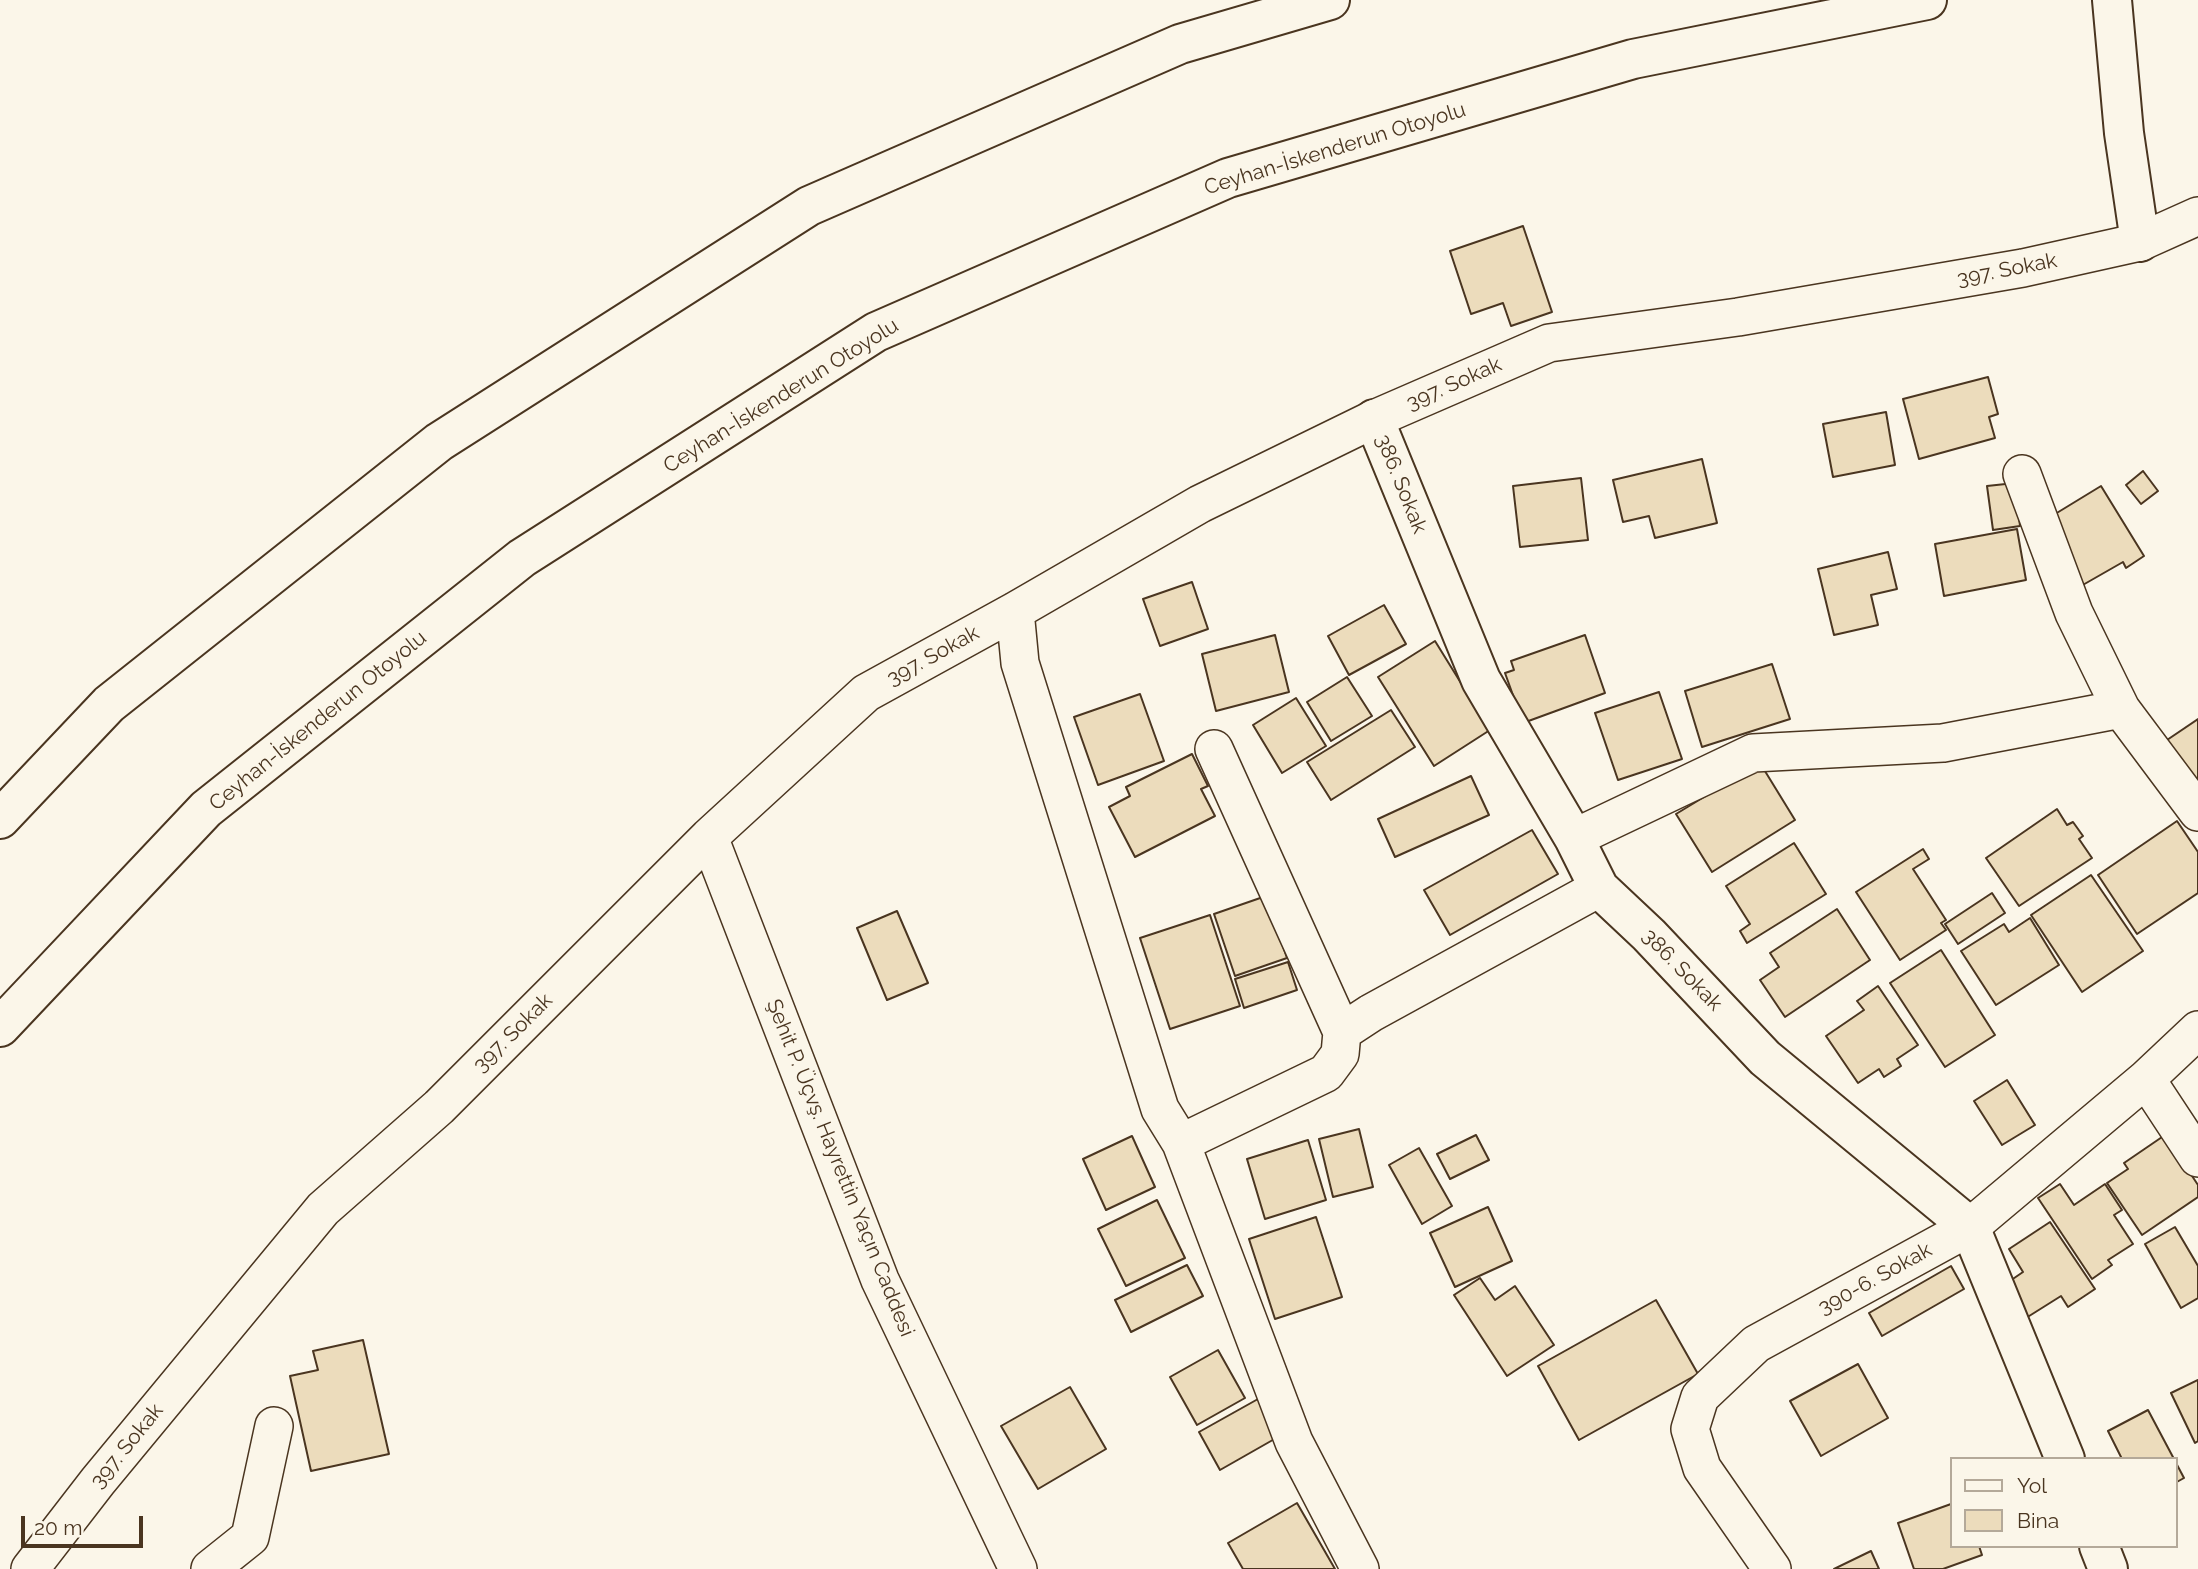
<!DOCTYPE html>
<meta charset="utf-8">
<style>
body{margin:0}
#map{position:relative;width:2198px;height:1569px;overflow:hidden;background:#fbf6e9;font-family:Raleway,sans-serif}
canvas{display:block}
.legend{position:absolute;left:1950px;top:1457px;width:228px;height:91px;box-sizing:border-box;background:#fbf6e9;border:2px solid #b4a999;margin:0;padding:9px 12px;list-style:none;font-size:21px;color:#4a3520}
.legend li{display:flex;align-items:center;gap:14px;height:35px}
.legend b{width:35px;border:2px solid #b4a999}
.scale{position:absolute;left:21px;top:1516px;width:122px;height:32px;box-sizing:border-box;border:4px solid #4a3520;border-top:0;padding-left:9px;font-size:21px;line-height:24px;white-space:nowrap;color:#4a3520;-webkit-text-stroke:5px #fbf6e9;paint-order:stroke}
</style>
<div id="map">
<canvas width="2198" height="1569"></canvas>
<ul class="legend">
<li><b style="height:9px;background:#fbf6e9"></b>Yol</li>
<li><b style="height:19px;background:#ecdcbc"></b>Bina</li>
</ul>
<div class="scale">20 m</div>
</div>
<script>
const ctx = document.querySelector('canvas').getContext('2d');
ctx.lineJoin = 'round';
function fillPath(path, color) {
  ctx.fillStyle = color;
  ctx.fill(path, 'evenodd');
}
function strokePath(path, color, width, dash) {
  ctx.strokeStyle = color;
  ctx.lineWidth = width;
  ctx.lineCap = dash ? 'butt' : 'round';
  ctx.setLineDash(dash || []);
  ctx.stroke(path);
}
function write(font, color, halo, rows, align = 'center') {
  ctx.font = font + ' Raleway,sans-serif';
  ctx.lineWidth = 5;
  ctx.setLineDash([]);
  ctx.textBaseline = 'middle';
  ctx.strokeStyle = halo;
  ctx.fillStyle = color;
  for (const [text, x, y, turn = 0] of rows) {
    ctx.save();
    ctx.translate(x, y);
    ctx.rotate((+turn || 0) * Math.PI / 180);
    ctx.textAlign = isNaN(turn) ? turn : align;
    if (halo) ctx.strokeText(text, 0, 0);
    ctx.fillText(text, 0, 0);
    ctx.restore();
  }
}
const building = new Path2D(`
 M 1523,226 L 1552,312 L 1511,326 L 1503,303 L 1471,314 L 1450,251 Z
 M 1988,377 L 1998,414 L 1989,417 L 1995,438 L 1919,459 L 1903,399 Z
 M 1886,412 L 1895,465 L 1833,477 L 1823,424 Z
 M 1702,459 L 1717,523 L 1655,538 L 1649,516 L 1623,522 L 1613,480 Z
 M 2143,471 L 2158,491 L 2141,504 L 2126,485 Z
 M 1581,478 L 1588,540 L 1520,547 L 1513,486 Z
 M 2015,483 L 2020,526 L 1993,530 L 1987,486 Z
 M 2101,486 L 2144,556 L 2126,568 L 2123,562 L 2081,586 L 2042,522 Z
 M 2017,529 L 2026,580 L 1944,596 L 1935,544 Z
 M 1888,552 L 1897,589 L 1871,595 L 1878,625 L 1834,635 L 1818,569 Z
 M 1192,582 L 1208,629 L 1160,646 L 1143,599 Z
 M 1384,605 L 1406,644 L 1349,675 L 1328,636 Z
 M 1275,635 L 1289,692 L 1216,711 L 1202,654 Z
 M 1585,635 L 1605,693 L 1523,723 L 1505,673 L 1514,670 L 1511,661 Z
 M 1435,641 L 1490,730 L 1434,766 L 1378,677 Z
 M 1772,664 L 1790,719 L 1702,747 L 1685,691 Z
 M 1347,677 L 1372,716 L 1331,741 L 1307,702 Z
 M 1659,692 L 1682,759 L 1618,780 L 1595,713 Z
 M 1140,694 L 1164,761 L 1098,785 L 1074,717 Z
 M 1296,698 L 1326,746 L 1282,773 L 1253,725 Z
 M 1391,710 L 1415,747 L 1331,800 L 1307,762 Z
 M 2198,719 L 2198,785 L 2167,740 Z
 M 1192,754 L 1208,786 L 1201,789 L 1215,816 L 1135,857 L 1109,807 L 1130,796 L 1126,787 Z
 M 1760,763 L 1795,820 L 1712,872 L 1676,814 Z
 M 1471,776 L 1489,815 L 1395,857 L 1378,819 Z
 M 2057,809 L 2067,825 L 2073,822 L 2083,836 L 2079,839 L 2092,858 L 2019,906 L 1986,858 Z
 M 2177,821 L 2198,852 L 2198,893 L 2137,934 L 2098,875 Z
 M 1532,830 L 1558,874 L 1450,935 L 1424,890 Z
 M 1794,843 L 1826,894 L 1747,943 L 1740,931 L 1750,924 L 1726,886 Z
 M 1923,849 L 1929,859 L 1913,869 L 1946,920 L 1941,923 L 1946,930 L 1900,960 L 1856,892 Z
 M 2091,875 L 2143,951 L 2082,992 L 2031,915 Z
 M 1992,893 L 2005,913 L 1958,944 L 1945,924 Z
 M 1266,896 L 1287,958 L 1235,976 L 1214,914 Z
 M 1837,909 L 1870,960 L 1785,1017 L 1760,980 L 1779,967 L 1770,953 Z
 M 897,911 L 928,983 L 887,1000 L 857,928 Z
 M 1210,915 L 1240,1006 L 1170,1029 L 1140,938 Z
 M 2030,918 L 2059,965 L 1996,1005 L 1961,951 L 2004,924 L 2009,932 Z
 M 1941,950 L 1995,1035 L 1945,1067 L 1890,983 Z
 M 1288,962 L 1297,990 L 1244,1008 L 1235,979 Z
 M 1878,986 L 1918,1045 L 1897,1059 L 1901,1066 L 1884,1077 L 1879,1069 L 1858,1083 L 1826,1036 L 1864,1010 L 1857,1001 Z
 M 2007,1080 L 2035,1125 L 2002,1145 L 1974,1101 Z
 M 1359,1129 L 1373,1187 L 1333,1197 L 1319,1139 Z
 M 1476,1135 L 1489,1160 L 1450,1179 L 1437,1154 Z
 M 2165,1135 L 2198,1185 L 2198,1197 L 2142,1235 L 2107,1183 L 2128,1169 L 2124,1163 Z
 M 1132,1136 L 1155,1187 L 1106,1210 L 1083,1159 Z
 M 1308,1140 L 1326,1200 L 1265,1219 L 1247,1159 Z
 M 1419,1148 L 1452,1206 L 1422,1224 L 1389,1165 Z
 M 2060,1184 L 2074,1205 L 2105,1184 L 2122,1210 L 2114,1215 L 2133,1244 L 2108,1260 L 2112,1265 L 2092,1279 L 2038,1198 Z
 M 1157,1200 L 1185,1258 L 1126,1286 L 1098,1229 Z
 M 1488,1207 L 1512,1261 L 1455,1287 L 1430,1233 Z
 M 1316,1217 L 1342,1297 L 1275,1319 L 1249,1239 Z
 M 2050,1222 L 2095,1289 L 2068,1307 L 2061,1296 L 2026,1318 L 2004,1285 L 2023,1272 L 2009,1249 Z
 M 2175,1227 L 2198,1266 L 2198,1298 L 2181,1308 L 2145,1244 Z
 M 1187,1265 L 1203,1296 L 1131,1332 L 1115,1300 Z
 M 1951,1266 L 1964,1289 L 1882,1336 L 1869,1313 Z
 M 1480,1278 L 1495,1300 L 1515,1286 L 1554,1345 L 1507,1376 L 1454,1295 Z
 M 1656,1300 L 1698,1374 L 1579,1440 L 1538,1366 Z
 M 363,1340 L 389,1454 L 311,1471 L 290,1376 L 318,1370 L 313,1351 Z
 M 1218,1350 L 1245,1398 L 1197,1425 L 1170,1377 Z
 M 1858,1364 L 1888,1418 L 1821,1456 L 1790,1401 Z
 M 2198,1380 L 2198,1441 L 2195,1443 L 2171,1393 Z
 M 1070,1387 L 1106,1449 L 1038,1489 L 1001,1426 Z
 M 1258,1399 L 1278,1437 L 1220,1470 L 1199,1432 Z
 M 2148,1410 L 2174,1459 L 2122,1459 L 2108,1431 Z
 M 2175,1461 L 2184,1478 L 2175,1483 Z
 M 1297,1503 L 1335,1569 L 1243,1569 L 1228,1543 Z
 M 1951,1504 L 1951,1546 L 1979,1546 L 1982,1555 L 1943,1569 L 1914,1569 L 1898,1523 Z
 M 1871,1551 L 1879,1569 L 1834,1569 Z`);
fillPath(building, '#ecdcbc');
strokePath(building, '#4a3520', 2);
const street = new Path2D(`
 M 2022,474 L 2074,613 L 2121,709 L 2198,812
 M 1015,611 L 1020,663 L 1160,1109 L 1181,1143 L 1294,1442 L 1360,1569
 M 709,837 L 880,1280 L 1018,1569
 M 1574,838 L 1753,753 L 1943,743 L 2121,709
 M 1342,1032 L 1371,1013 L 1599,888
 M 2146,1079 L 2198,1158
 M 1181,1143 L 1326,1073 L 1340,1054 L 1342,1032 L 1214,749
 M 30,1569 L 98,1481 L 323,1209 L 439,1107 L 709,837 L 866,693 L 1015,611 L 1200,504 L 1374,419 L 1549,343 L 1738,317 L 2023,268 L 2140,242 L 2198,216
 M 210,1569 L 250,1537 L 274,1426
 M 1772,1569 L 1702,1468 L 1690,1429 L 1700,1397 L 1756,1344 L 1970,1227 L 2146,1079 L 2198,1030`);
const secondary = new Path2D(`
 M 2112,0 L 2124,133 L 2140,242
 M 1374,419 L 1481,680 L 1574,838 L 1599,888 L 1649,935 L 1765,1058 L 1970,1227 L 2065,1459
 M 2099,1546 L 2108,1569`);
const highway = new Path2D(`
 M 0,819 L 109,704 L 439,442 L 809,206 L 1180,44 L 1330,0
 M 0,1027 L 206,809 L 522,558 L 876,332 L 1228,178 L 1633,59 L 1927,0`);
strokePath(street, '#4a3520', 40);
strokePath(secondary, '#4a3520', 42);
strokePath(highway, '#4a3520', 42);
strokePath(street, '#fbf6e9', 37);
strokePath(secondary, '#fbf6e9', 38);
strokePath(highway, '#fbf6e9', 38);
write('21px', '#4a3520', '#fbf6e9', [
 ["Ceyhan-İskenderun Otoyolu",1335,149,-17],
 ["397. Sokak",2007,270,-11],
 ["397. Sokak",1454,384,-24],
 ["Ceyhan-İskenderun Otoyolu",781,396,-32],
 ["386. Sokak",1401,484,68],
 ["397. Sokak",933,656,-29],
 ["Ceyhan-İskenderun Otoyolu",318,721,-39],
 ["386. Sokak",1682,970,46],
 ["397. Sokak",513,1033,-45],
 ["Şehit P. Üçvş. Hayrettin Yaçın Caddesi",840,1168,68],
 ["390-6. Sokak",1875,1279,-29],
 ["397. Sokak",127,1446,-51]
]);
</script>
